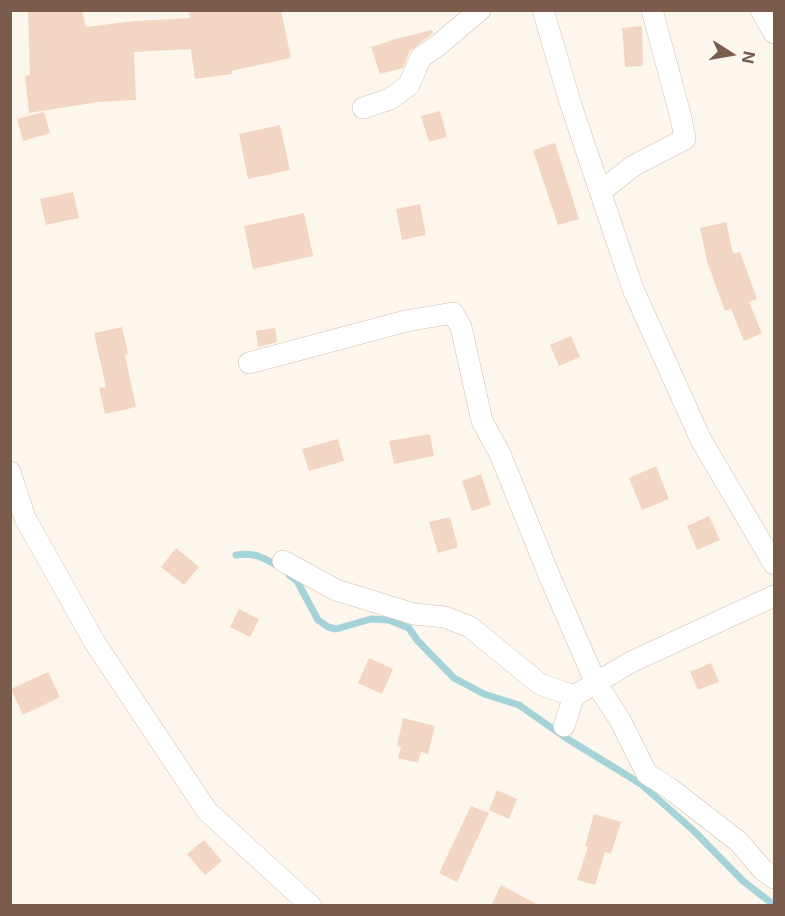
<!DOCTYPE html>
<style>
body{margin:0}
#map{position:relative;width:785px;height:916px;overflow:hidden;background:#fdf6ec;font-family:Inter,sans-serif}
canvas{display:block}
.frame{position:absolute;inset:0;border:12px solid #7a5c4d;pointer-events:none}
.north{position:absolute;left:701px;top:24px;width:60px;height:60px;-webkit-text-stroke:4px #fffaf3;paint-order:stroke;rotate:101deg;font-size:16px;font-weight:700;line-height:24px;text-align:center;color:#7a5c4d}
.north::after{content:'';display:block;margin:auto;width:21px;height:27px;background:#7a5c4d;clip-path:polygon(50% 0,100% 100%,50% 72%,0 100%)}
</style>
<div id="map">
<canvas width="785" height="916"></canvas>
<div class="frame"></div>
<div class="north">N</div>
</div>
<script>
const ctx = document.querySelector('canvas').getContext('2d');
ctx.lineJoin = 'round';
function strokePath(path, color, width, dash) {
  ctx.strokeStyle = color;
  ctx.lineWidth = width;
  ctx.lineCap = dash ? 'butt' : 'round';
  ctx.setLineDash(dash || []);
  ctx.stroke(path);
}
function fillPath(path, color) {
  ctx.fillStyle = color;
  ctx.fill(path, 'evenodd');
}
strokePath(new Path2D(`
 M 236,555 C 256,552 263,558 280,567
 M 289,575 L 297,581 L 318,620 L 328,627 L 336,629 L 371,619 L 389,620 L 409,628 L 417,640 L 454,678 L 484,694 L 519,705 L 566,738 L 641,784 L 694,831 L 743,881 L 774,905`), '#a5d3da', 7);
fillPath(new Path2D(`
 M 28,10 L 82,10 L 86,27 L 135,21 L 190,18 L 188,10 L 281,10 L 291,58 L 231,71 L 232,74 L 195,79 L 191,49 L 134,52 L 136,100 L 98,102 L 29,113 L 25,76 L 30,75 Z
 M 642,26 L 643,66 L 625,67 L 622,28 Z
 M 432,30 L 433,33 L 410,51 L 403,68 L 380,74 L 371,47 L 388,42 L 388,41 Z
 M 440,111 L 447,137 L 429,142 L 421,116 Z
 M 44,112 L 50,133 L 23,141 L 17,119 Z
 M 280,125 L 290,170 L 248,179 L 239,134 Z
 M 555,143 L 579,219 L 558,225 L 533,150 Z
 M 73,192 L 79,218 L 46,225 L 40,199 Z
 M 420,204 L 426,235 L 402,240 L 396,209 Z
 M 304,213 L 313,256 L 253,269 L 244,226 Z
 M 726,222 L 733,254 L 740,252 L 757,299 L 749,302 L 762,333 L 744,341 L 731,309 L 725,311 L 707,261 L 700,228 Z
 M 122,327 L 128,354 L 125,355 L 136,407 L 105,414 L 99,388 L 106,387 L 94,333 Z
 M 275,328 L 277,342 L 258,347 L 256,331 Z
 M 571,336 L 580,357 L 559,366 L 550,345 Z
 M 430,434 L 434,456 L 394,464 L 389,441 Z
 M 338,439 L 344,461 L 309,471 L 302,449 Z
 M 656,466 L 669,499 L 642,510 L 629,478 Z
 M 481,474 L 491,505 L 472,511 L 462,481 Z
 M 709,516 L 720,540 L 697,550 L 687,526 Z
 M 450,517 L 458,547 L 438,553 L 429,522 Z
 M 176,548 L 199,567 L 184,585 L 161,567 Z
 M 239,609 L 259,619 L 250,637 L 230,627 Z
 M 369,658 L 393,669 L 382,694 L 358,683 Z
 M 711,663 L 719,682 L 698,690 L 690,672 Z
 M 48,672 L 60,697 L 23,715 L 11,689 Z
 M 403,718 L 435,726 L 428,754 L 421,752 L 418,763 L 398,758 L 401,747 L 397,746 Z
 M 497,790 L 517,799 L 509,819 L 489,810 Z
 M 471,806 L 489,813 L 457,882 L 439,873 Z
 M 594,814 L 621,822 L 611,854 L 605,852 L 595,885 L 577,880 L 588,847 L 585,846 Z
 M 204,840 L 222,861 L 205,875 L 187,854 Z
 M 501,885 L 540,906 L 491,906 Z`), '#f3d5c3');
const minor = new Path2D(`
 M 543,10 L 570,102 L 633,289 L 701,440 L 774,564
 M 761,10 L 774,33
 M 363,108 L 390,99 L 409,85 L 421,57 L 436,47 L 480,10
 M 600,192 L 633,166 L 685,139 L 681,118 L 652,10
 M 249,363 L 406,321 L 453,313 L 461,327 L 482,421 L 500,454 L 551,580 L 596,683 L 620,720 L 647,774 L 668,787 L 739,842 L 762,869 L 774,878
 M 10,472 L 25,518 L 95,643 L 207,811 L 311,906
 M 283,561 L 336,590 L 414,614 L 445,617 L 470,627 L 540,684 L 574,696
 M 564,726 L 574,696 L 631,662 L 774,596`);
strokePath(minor, '#d1beb0', 22);
strokePath(minor, '#fff', 21);
</script>
